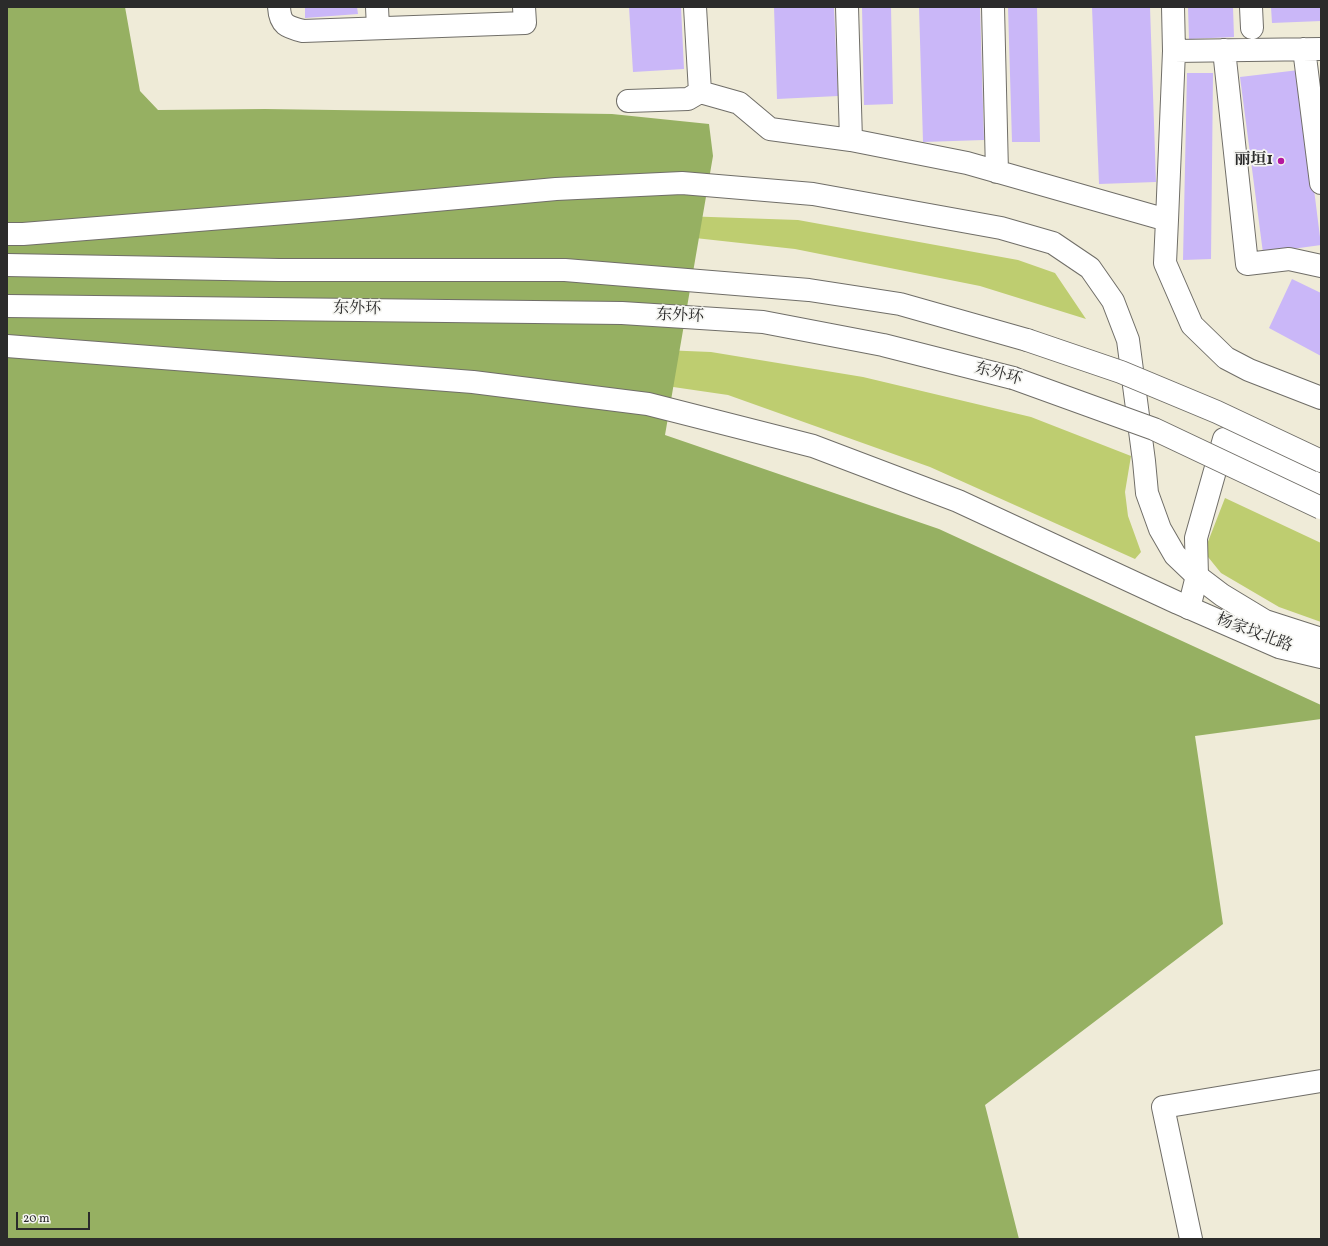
<!DOCTYPE html>
<meta charset="utf-8">
<style>
body{margin:0}
#map{position:relative;width:1328px;height:1246px;overflow:hidden;background:#efebd8;font-family:Vollkorn,serif}
canvas{display:block}
.frame{position:absolute;inset:0;border:8px solid #2b2b2b;pointer-events:none}
.scale{position:absolute;left:16px;top:1212px;width:74px;height:18px;box-sizing:border-box;border:2px solid #2b2b2b;border-top:0;padding-left:5px;font-size:12px;line-height:14px;white-space:nowrap;color:#2b2b2b;-webkit-text-stroke:3px #f6f6f2;paint-order:stroke}
</style>
<div id="map">
<canvas width="1328" height="1246"></canvas>
<div class="frame"></div>
<div class="scale">20 m</div>
</div>
<script>
const ctx = document.querySelector('canvas').getContext('2d');
ctx.lineJoin = 'round';
function fillPath(path, color) {
  ctx.fillStyle = color;
  ctx.fill(path, 'evenodd');
}
function strokePath(path, color, width, dash) {
  ctx.strokeStyle = color;
  ctx.lineWidth = width;
  ctx.lineCap = dash ? 'butt' : 'round';
  ctx.setLineDash(dash || []);
  ctx.stroke(path);
}
function write(font, color, halo, rows, align = 'center') {
  ctx.font = font + ' Vollkorn,"Noto Serif SC",serif';
  ctx.lineWidth = 3.5;
  ctx.setLineDash([]);
  ctx.textBaseline = 'middle';
  ctx.strokeStyle = halo;
  ctx.fillStyle = color;
  for (const [text, x, y, turn = 0] of rows) {
    ctx.save();
    ctx.translate(x, y);
    ctx.rotate((+turn || 0) * Math.PI / 180);
    ctx.textAlign = isNaN(turn) ? turn : align;
    if (halo) ctx.strokeText(text, 0, 0);
    ctx.fillText(text, 0, 0);
    ctx.restore();
  }
}
fillPath(new Path2D(`
 M 682,216 L 798,220 L 1018,260 L 1055,273 L 1086,319 L 980,286 L 795,249 L 686,237 Z
 M 517,344 L 711,352 L 863,377 L 1031,417 L 1131,456 L 1125,492 L 1128,516 L 1141,552 L 1135,559 L 930,467 L 728,395 L 543,368 Z
 M 1225,498 L 1321,543 L 1321,622 L 1279,607 L 1221,573 L 1204,552 Z`), '#becd70');
fillPath(new Path2D(`
 M 7,7 L 125,7 L 140,91 L 158,110 L 265,109 L 612,114 L 709,124 L 713,156 L 665,435 L 939,529 L 1321,705 L 1321,719 L 1195,736 L 1223,924 L 985,1105 L 1019,1239 L 7,1239 Z`), '#96b062');
fillPath(new Path2D(`
 M 305,7 L 357,7 L 358,14 L 305,18 Z
 M 629,7 L 681,7 L 684,69 L 633,72 Z
 M 774,7 L 834,7 L 838,96 L 777,99 Z
 M 862,7 L 891,7 L 893,104 L 864,105 Z
 M 919,7 L 980,7 L 984,140 L 923,142 Z
 M 1008,7 L 1037,7 L 1040,142 L 1012,142 Z
 M 1092,7 L 1150,7 L 1156,182 L 1099,184 Z
 M 1188,7 L 1233,7 L 1234,37 L 1189,39 Z
 M 1271,7 L 1321,7 L 1321,21 L 1272,23 Z
 M 1299,70 L 1321,245 L 1263,253 L 1240,77 Z
 M 1187,73 L 1213,73 L 1211,259 L 1183,260 Z
 M 1292,279 L 1321,293 L 1321,356 L 1269,328 Z`), '#cab7f8');
const minor = new Path2D(`
 M 279,7 C 280,25 287,27 303,31 L 525,23 L 524,7
 M 377,7 L 378,28
 M 695,7 L 700,92 L 739,103 L 770,129 L 851,140 L 967,163 L 1167,220 L 1165,263 L 1192,325 L 1226,358 L 1249,370 L 1321,398
 M 847,7 L 851,140
 M 993,7 L 997,172
 M 1173,7 L 1174,51
 M 1251,7 L 1252,28
 M 1304,49 L 1321,183
 M 1224,50 L 1247,264 L 1289,259 L 1321,266
 M 628,101 L 688,99 L 700,92
 M 1167,220 L 1174,51 L 1321,49
 M 1189,608 L 1197,576 L 1196,538 L 1224,439 L 1321,486
 M 1191,1239 L 1163,1107 L 1321,1081`);
const major = new Path2D(`
 M 7,234 L 23,234 L 348,208 L 556,189 L 682,183 L 813,194 L 1001,228 L 1053,243 L 1090,268 L 1113,301 L 1128,340 L 1144,461 L 1147,493 L 1160,529 L 1175,555 L 1197,576 L 1222,595 L 1265,621 L 1321,639
 M 7,346 L 473,382 L 648,404 L 813,446 L 958,501 L 1178,603 L 1279,647 L 1321,657`);
const highway = new Path2D(`
 M 7,265 L 279,270 L 565,270 L 809,290 L 900,304 L 1027,340
 M 7,306 L 622,313 L 763,322 L 883,345 L 1013,378`);
strokePath(minor, '#706e68', 24);
strokePath(major, '#706e68', 24);
strokePath(highway, '#706e68', 24);
strokePath(minor, '#fff', 22);
strokePath(major, '#fff', 22);
strokePath(highway, '#fff', 22);
const highwayBridge = new Path2D(`
 M 1027,340 L 1121,372 L 1217,412 L 1321,461
 M 1013,378 L 1154,429 L 1321,508`);
strokePath(highwayBridge, '#706e68', 24, []);
strokePath(highwayBridge, '#fff', 22);
for (const [x, y, r, color] of [
 [1281,161,4,"#b5179e"]
]) {
  const dot = new Path2D();
  dot.arc(x, y, r, 0, 2 * Math.PI);
  ctx.fillStyle = color;
  ctx.fill(dot);
  strokePath(dot, '#f6f6f2', 1.5);
}
write('bold 16px', '#2b2b2b', '#f6f6f2', [
 ["丽垣1",1273,161]
], 'right');
write('16px', '#2b2b2b', '#f6f6f2', [
 ["东外环",357,310,1],
 ["东外环",680,317,3],
 ["东外环",998,375,15],
 ["杨家坟北路",1254,634,21]
]);
</script>
